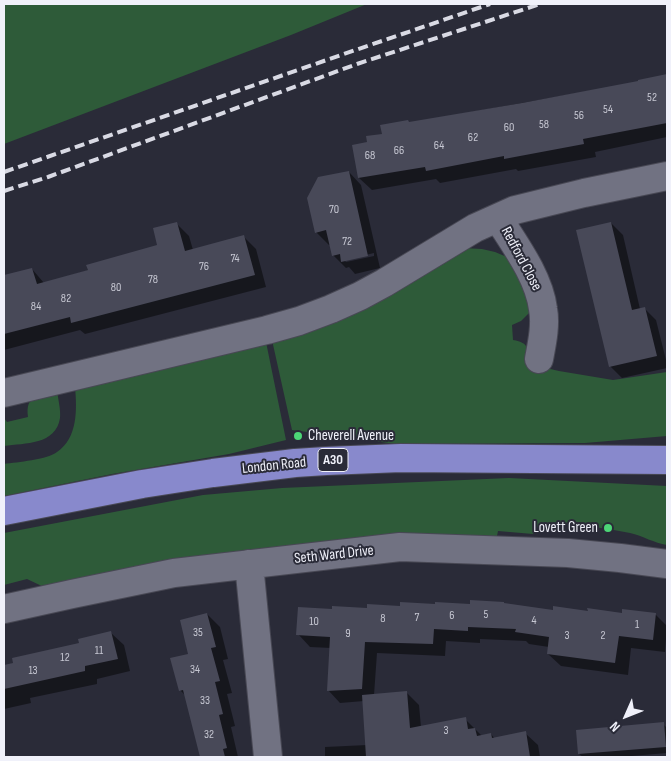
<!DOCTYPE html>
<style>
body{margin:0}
#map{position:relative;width:671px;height:761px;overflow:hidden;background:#2a2b38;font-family:"Sofia Sans Condensed",sans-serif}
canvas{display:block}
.frame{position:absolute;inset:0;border:5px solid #f0f1fa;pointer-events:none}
.north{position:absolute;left:601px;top:691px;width:50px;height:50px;-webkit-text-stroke:4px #2a2b38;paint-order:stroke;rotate:226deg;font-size:14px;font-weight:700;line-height:20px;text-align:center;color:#f0f1fa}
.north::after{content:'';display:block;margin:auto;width:18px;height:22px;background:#f0f1fa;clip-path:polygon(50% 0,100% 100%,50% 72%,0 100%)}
</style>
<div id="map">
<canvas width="671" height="761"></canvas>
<div class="frame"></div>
<div class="north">N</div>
</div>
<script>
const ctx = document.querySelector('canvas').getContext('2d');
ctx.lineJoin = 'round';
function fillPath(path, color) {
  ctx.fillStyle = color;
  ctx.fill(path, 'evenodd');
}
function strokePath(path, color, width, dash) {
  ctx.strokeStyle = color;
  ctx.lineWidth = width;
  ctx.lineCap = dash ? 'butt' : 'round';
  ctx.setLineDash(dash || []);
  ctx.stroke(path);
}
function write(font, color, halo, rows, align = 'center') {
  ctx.font = font + ' "Sofia Sans Condensed",sans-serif';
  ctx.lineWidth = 4;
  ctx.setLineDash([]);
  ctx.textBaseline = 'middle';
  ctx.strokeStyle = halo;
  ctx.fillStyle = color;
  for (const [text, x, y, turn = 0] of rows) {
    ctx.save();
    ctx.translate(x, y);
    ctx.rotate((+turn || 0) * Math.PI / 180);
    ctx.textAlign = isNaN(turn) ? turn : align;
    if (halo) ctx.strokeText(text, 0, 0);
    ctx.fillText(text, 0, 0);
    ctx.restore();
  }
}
fillPath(new Path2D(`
 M 4,4 L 367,4 L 291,35 L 4,144 Z
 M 462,248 L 482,249 L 495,252 L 507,257 L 517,264 L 531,311 L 521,321 L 512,325 L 513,340 C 530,343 528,349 529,364 L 559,371 L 613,380 L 667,372 L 667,436 L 585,443 L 396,444 L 292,430 L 272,340 Z
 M 266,342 L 286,440 L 229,454 L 112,474 L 4,496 L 4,464 C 18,462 46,460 57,452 C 78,438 77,409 75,387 Z
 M 57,390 C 58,399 61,410 60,418 C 56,445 25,443 4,446 L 4,418 L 7,422 L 28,417 C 25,394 39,396 57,390 Z
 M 509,478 L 667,486 L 667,545 C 654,543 643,536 630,533 C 602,527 569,524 540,524 L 533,534 L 498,531 L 496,541 L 46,588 L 27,579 L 4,585 L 4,533 L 203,495 L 282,488 Z`), '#2e5b39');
fillPath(new Path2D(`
 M 667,75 L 667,137 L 595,152 L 596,157 L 518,171 L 516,169 L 440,183 L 436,179 L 372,190 L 359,178 L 369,143 L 383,135 L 410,123 L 639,82 L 639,81 Z
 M 349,172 L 361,185 L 380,268 L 355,274 L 349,267 L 346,268 L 333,255 L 331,244 L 329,245 L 316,232 ZM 374,253 L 374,256 L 346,262 L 344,260 Z
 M 611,223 L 623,235 L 640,309 L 644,308 L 656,320 L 667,364 L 667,368 L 622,378 L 610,366 Z
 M 177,224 L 189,236 L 193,250 L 243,236 L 256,249 L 266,287 L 85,334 L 80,330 L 4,350 L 4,280 L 32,269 L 44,283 L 89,270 L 159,246 Z
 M 471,605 L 505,605 L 554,611 L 656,615 L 667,626 L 665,652 L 631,648 L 628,675 L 561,666 L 548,654 L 549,647 L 529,644 L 526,641 L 480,639 L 480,643 L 446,641 L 445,656 L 377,653 L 374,695 L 406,692 L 419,705 L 421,727 L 465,719 L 482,736 L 491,734 L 495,739 L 525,733 L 538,745 L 540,757 L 325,757 L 325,747 L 367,745 L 364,701 L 340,703 L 328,690 L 331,648 L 310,647 L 298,634 L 333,610 Z
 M 207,614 L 220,627 L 228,659 L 223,660 L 232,693 L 227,694 L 235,726 L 231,727 L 238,757 L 197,757 L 201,756 L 186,696 L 180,690 L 190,655 Z
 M 111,633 L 124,645 L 130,671 L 97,679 L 97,684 L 30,698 L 31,703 L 4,709 L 4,666 L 81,644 Z
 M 663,724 L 667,728 L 667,753 L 620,757 L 583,757 L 579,754 Z`), '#0007');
fillPath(new Path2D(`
 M 667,74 L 667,123 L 583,139 L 584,144 L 504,159 L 504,156 L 426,171 L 425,167 L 358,178 L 352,145 L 367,142 L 366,136 L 382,134 L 380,125 L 408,120 L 409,122 L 522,103 L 638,81 L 638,80 Z
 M 349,171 L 368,256 L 341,262 L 340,254 L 332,256 L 326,230 L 315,233 L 307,198 L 318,177 Z
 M 177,222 L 185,251 L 244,235 L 255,275 L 71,323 L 70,317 L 4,334 L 4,275 L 32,268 L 37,284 L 88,270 L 86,265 L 157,245 L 153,228 Z
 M 611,222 L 632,310 L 645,307 L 657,356 L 609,367 L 576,230 Z
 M 470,600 L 504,602 L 504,603 L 553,610 L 553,606 L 588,611 L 587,608 L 622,613 L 622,609 L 656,613 L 653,640 L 619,636 L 615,663 L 547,654 L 549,637 L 515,632 L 516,629 L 468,627 L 468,631 L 434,629 L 433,644 L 365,642 L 362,689 L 327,691 L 330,637 L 296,635 L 298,607 L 332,609 L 332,606 L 367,608 L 367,604 L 400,606 L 400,602 L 435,604 L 435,602 L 470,604 Z
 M 207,613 L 216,647 L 211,648 L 220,681 L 215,682 L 223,714 L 219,715 L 227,748 L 223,749 L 225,757 L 200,757 L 183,690 L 179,691 L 170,658 L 188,654 L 180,620 Z
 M 111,631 L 118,659 L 85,666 L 85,671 L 4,689 L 4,665 L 13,663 L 12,658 L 79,643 L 78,639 Z
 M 407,691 L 410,728 L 466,717 L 468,729 L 475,728 L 477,736 L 491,733 L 492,738 L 526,731 L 530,757 L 366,757 L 362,695 Z
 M 664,722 L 666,747 L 578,754 L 576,730 Z`), '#484958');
const minor = new Path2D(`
 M 498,218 C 515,245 539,277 543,309 C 546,325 542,343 539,359
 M 4,393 L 267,330 L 299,321 L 331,309 L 360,296 L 384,283 L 475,228 L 515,210 L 584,193 L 667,176
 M 249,564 L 268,757
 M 4,609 L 72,594 L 174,573 L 400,547 L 568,553 L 620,558 L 667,564`);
const trunk = new Path2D(`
 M 4,511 L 142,484 L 213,473 L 295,463 L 326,461 L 401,458 L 667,460`);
strokePath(minor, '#484854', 30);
strokePath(trunk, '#484854', 30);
strokePath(minor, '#717282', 28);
strokePath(trunk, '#8889cc', 28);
strokePath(new Path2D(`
 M 4,172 L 341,55 L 490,4
 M 4,191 L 48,177 L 357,64 L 540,4`), '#d9dae4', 4, [10, 5]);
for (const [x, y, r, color] of [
 [298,436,5,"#4cd676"],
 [608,528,5,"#4cd676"]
]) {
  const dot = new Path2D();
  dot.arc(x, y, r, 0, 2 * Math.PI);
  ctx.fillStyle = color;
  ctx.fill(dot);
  strokePath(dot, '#2a2b38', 2);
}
write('12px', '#c6c7d2', null, [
 ["52",652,98],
 ["54",608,110],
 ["56",579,116],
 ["58",544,125],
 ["60",509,128],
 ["62",473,138],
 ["64",439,146],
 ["66",399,151],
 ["68",370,156],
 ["70",334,210],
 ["72",347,242],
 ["74",235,259],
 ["76",204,267],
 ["78",153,280],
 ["80",116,288],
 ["82",66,299],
 ["84",36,307],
 ["5",486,615],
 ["6",452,616],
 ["7",417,618],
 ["8",383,619],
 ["4",534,621],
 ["10",314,622],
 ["1",637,625],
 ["35",198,633],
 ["9",348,634],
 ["3",567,636],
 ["2",603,636],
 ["11",99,651],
 ["12",65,658],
 ["34",195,670],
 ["13",33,671],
 ["33",205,701],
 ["3",446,731],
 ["32",209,735]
]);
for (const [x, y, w] of [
 [333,460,30]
]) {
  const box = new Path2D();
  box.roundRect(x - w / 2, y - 11.5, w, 23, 4);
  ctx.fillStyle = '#2a2b38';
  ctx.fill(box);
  strokePath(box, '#f0f1fa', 1);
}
write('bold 14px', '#f0f1fa', null, [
 ["A30",333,460]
]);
write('15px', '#f0f1fa', '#2a2b38', [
 ["Redford Close",521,259,62],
 ["London Road",274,466,-6],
 ["Seth Ward Drive",334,555,-6]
]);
write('15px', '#f0f1fa', '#2a2b38', [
 ["Cheverell Avenue",308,436],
 ["Lovett Green",598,528,"right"]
], 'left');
</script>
